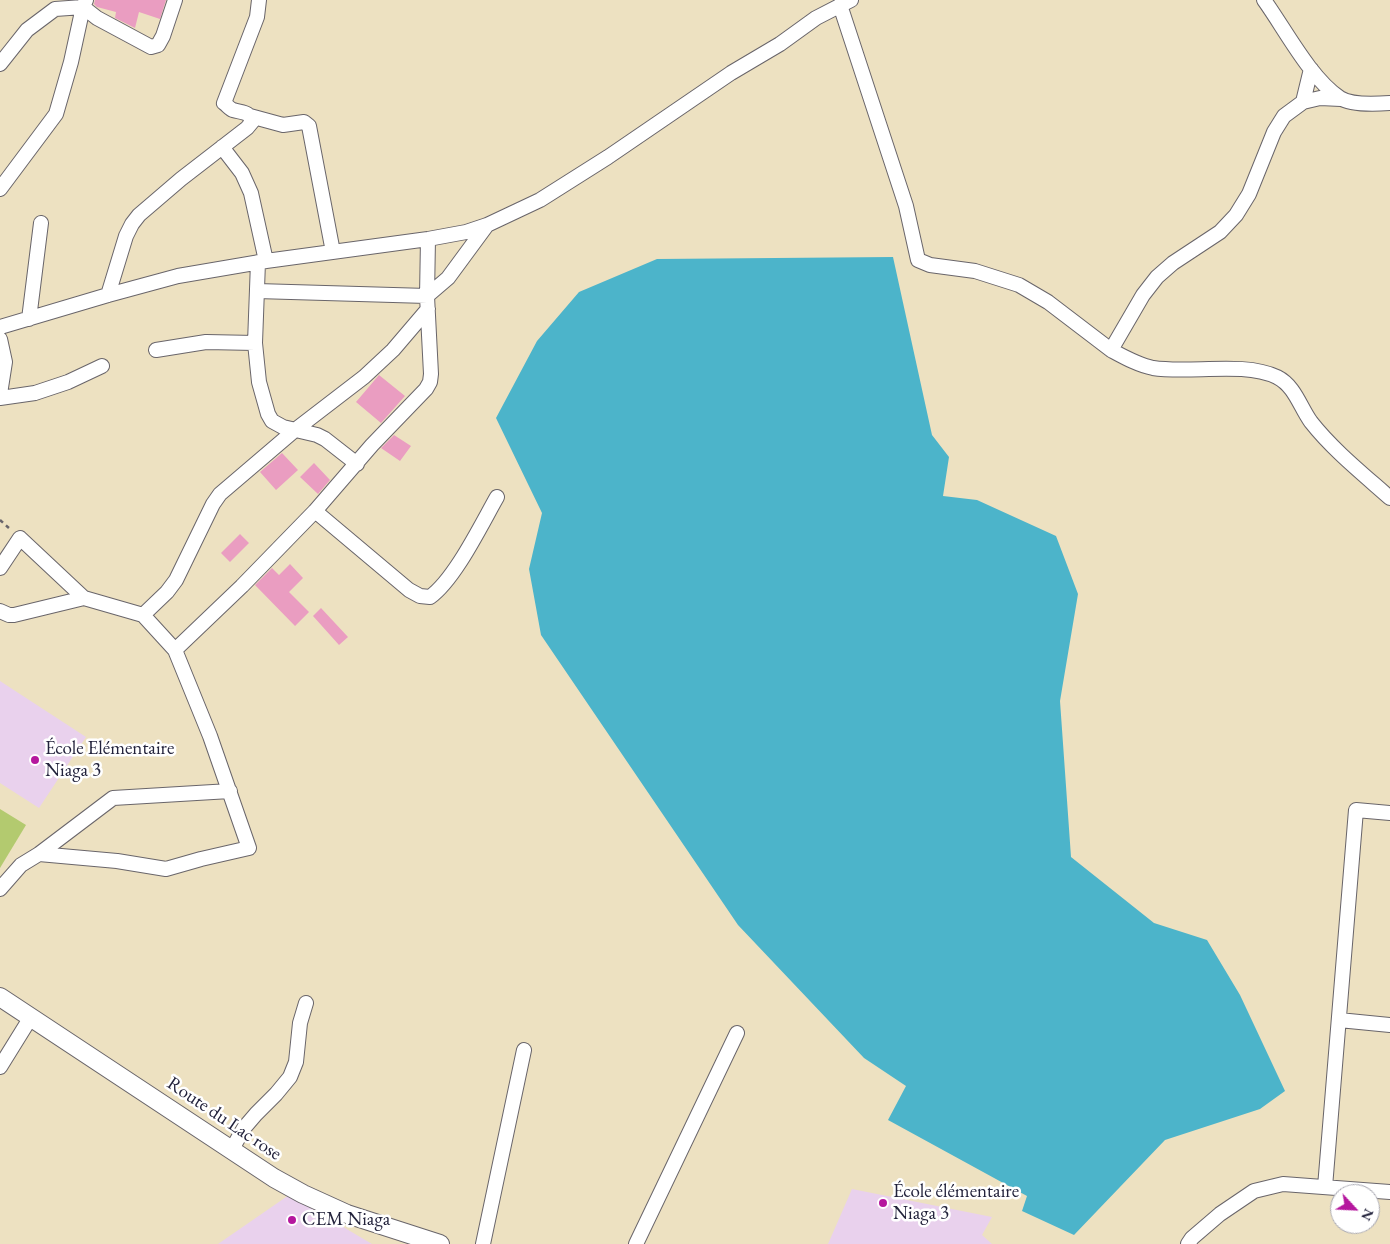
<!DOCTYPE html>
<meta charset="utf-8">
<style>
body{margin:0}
#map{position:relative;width:1390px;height:1244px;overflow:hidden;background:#ede1c1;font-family:"EB Garamond",serif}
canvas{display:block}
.north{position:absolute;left:1330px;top:1184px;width:50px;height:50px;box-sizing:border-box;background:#fff;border:1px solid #a7a7b1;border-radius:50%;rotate:115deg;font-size:14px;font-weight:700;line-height:20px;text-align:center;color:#22223b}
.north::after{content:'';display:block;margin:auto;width:18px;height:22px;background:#b5179e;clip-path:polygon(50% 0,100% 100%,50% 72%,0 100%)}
</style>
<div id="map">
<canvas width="1390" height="1244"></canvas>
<div class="north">N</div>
</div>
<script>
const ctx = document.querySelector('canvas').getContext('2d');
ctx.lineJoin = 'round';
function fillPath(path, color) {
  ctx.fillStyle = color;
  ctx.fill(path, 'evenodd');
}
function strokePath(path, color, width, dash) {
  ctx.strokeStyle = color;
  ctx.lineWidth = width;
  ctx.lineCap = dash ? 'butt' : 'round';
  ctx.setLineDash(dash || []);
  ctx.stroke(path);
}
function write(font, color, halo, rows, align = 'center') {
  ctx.font = font + ' "EB Garamond",serif';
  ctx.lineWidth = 5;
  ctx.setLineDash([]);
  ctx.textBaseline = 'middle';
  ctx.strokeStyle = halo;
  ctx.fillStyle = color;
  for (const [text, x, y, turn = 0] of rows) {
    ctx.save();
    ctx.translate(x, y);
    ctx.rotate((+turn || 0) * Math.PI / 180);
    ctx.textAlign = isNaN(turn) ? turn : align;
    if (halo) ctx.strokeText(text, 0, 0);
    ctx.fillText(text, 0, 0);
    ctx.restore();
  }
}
fillPath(new Path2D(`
 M 0,681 L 86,737 L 39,808 L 0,783 Z
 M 852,1189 L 992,1217 L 982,1235 L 992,1244 L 828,1244 Z
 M 289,1195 L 372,1244 L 218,1244 Z`), '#e9d1ed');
fillPath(new Path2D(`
 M 0,809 L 26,825 L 0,868 Z`), '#b3ca6f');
fillPath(new Path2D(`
 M 893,257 L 932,435 L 949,457 L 943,496 L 977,500 L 1056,536 L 1078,594 L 1060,701 L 1071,857 L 1154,923 L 1207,940 L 1240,995 L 1285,1091 L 1260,1109 L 1165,1140 L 1074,1235 L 1022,1211 L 1027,1196 L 888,1120 L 906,1086 L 864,1058 L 738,925 L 541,635 L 529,569 L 542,513 L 496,418 L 537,341 L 579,292 L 657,259 Z`), '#4cb4ca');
fillPath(new Path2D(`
 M 95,0 L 166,0 L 160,19 L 139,12 L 135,28 L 115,18 L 116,12 L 97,7 L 94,4 Z
 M 379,375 L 405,396 L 381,423 L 356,402 Z
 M 394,435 L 411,446 L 400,461 L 381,448 Z
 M 282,453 L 298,470 L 276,490 L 260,472 Z
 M 314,463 L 330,480 L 318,494 L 300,477 Z
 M 240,534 L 249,543 L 230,562 L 221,553 Z
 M 290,564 L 303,578 L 289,592 L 309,612 L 295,626 L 255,585 L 272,568 L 279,575 Z
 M 321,608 L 348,637 L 339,645 L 313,616 Z`), '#ea9dc1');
const minor = new Path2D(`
 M 1264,0 C 1285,29 1310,78 1340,98 C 1351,105 1377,104 1390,103
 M 840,5 L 906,206 L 918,260 L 930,265 L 975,271 L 1019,285 L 1048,302 L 1111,350
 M 0,64 L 27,30 L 55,9 L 83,7 L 86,0
 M 1341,99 L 1320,98 L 1303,102 L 1284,116 L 1274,132 L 1249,194 L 1236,215 L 1220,232 L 1173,263 L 1157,277 L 1143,295 L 1111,350 C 1124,357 1138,365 1153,368 C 1190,374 1243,361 1277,377 C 1295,386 1300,407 1311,422 C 1333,450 1363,474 1390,498
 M 1303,102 L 1311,69
 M 250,116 L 283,125 L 304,122 L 309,126 L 333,252
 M 222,147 L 242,173 L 251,193 L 266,261
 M 0,189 L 56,114 L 71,62 L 83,7 L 97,18 L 151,47 L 158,45 L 163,36 L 175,0
 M 258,262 L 255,343 L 259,382 L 268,414 L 272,421 L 283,427 L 317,435 L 325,439 L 357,464
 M 257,291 L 427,296 L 448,278 L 487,225
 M 108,295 L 126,236 L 132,224 L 139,215 L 181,179 L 247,128 L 252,122 C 249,111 243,113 233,110 C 230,109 227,105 224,103 L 257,17 L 259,0
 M 29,319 L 41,223
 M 0,327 L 108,295 L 178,276 L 266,261 L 428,239 L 466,232 L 487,225 L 540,200 L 608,157 L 731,73 L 780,44 L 816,18 L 851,0
 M 0,339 L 5,362 L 0,394
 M 156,350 L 206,342 L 255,343
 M 0,398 L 35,393 L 68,382 L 102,366
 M 315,511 L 409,590 L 420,596 L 430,597 C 455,579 481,525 497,497
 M 0,568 L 20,538 L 84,598
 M 0,611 L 9,615 L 14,615 L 84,598 L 143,615 L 167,592 L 176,580 L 213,504 L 220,494 L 295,430 L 364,377 L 393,350 L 428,309
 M 175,650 L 242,586 L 315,511 L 372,445 L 426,389 L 430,382 L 431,374 L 427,296 L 428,239
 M 39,854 L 117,861 L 166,869 L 201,859 L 249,848 L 210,736 L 175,650 L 143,615
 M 0,889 L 21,865 L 39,854 L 113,798 L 230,791
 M 1339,1020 L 1390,1025
 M 0,1067 L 31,1017
 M 232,1149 L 244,1128 L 256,1114 L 276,1094 L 290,1077 L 296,1062 L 300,1023 L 306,1003
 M 1325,1187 L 1356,810 L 1390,813
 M 483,1244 L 524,1050
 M 636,1244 L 737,1033
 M 1188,1244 L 1192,1238 L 1220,1214 L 1254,1191 L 1283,1184 L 1390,1192`);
const major = new Path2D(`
 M 0,997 L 274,1178 L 303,1194 L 347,1214 L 440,1244`);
strokePath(minor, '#69656a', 16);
strokePath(major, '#69656a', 20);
strokePath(new Path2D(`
 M 0,520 L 10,529`), '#69656a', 2.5, [4, 4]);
strokePath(minor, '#fff', 14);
strokePath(major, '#fff', 18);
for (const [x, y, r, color] of [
 [35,760,5,"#b5179e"],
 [883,1203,5,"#b5179e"],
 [292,1220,5,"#b5179e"]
]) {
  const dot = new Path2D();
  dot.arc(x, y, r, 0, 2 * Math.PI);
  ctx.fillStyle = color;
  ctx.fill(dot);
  strokePath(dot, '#fff', 2);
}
write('19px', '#22223b', '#fff', [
 ["École Elémentaire",45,749],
 ["Niaga 3",45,771],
 ["École élémentaire",893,1192],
 ["Niaga 3",893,1214],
 ["CEM Niaga",302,1220]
], 'left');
write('19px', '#22223b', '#fff', [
 ["Route du Lac rose",224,1119,34]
]);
</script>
